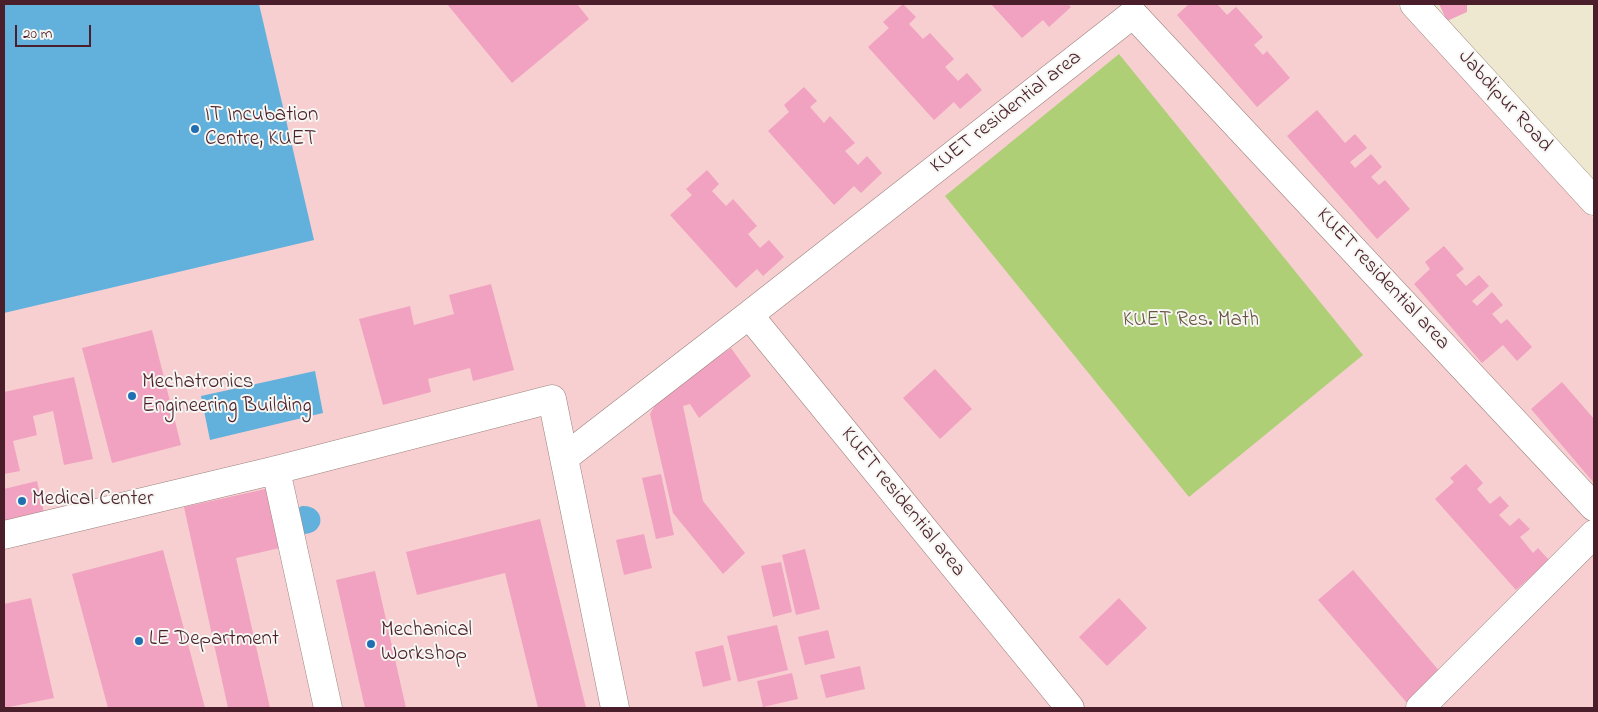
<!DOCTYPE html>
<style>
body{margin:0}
#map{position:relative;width:1598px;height:712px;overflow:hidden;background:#eee8d1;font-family:"Indie Flower",sans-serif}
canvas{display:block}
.frame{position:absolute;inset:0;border:5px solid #4a1f2b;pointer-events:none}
.scale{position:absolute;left:15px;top:25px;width:76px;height:22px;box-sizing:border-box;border:2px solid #4a1f2b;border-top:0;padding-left:6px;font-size:15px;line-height:18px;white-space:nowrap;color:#4a1f2b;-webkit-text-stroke:4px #f6f6f2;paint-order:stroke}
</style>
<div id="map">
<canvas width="1598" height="712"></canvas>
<div class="frame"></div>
<div class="scale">20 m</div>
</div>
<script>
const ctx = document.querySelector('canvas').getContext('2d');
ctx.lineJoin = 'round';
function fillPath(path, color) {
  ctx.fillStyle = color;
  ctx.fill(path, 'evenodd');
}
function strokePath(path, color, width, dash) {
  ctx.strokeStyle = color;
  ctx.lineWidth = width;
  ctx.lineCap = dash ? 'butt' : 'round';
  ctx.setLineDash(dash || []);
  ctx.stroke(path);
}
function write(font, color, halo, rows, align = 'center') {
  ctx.font = font + ' "Indie Flower",sans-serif';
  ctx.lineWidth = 4;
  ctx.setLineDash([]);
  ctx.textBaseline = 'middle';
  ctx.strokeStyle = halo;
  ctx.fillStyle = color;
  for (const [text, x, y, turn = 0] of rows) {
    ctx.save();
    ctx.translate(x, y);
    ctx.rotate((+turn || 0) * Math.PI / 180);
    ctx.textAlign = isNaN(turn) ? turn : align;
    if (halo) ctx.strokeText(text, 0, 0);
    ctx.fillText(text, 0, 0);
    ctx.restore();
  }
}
fillPath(new Path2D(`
 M 4,4 L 1396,4 L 1594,219 L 1594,708 L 4,708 Z`), '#f7cfd1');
fillPath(new Path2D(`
 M 1119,54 L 1363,355 L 1189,497 L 945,196 Z`), '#aecf76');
fillPath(new Path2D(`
 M 4,4 L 259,4 L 314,240 L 4,313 Z
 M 315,371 L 323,413 L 210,440 L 201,396 Z
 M 302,506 C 326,505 327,534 303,534 L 298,508 Z`), '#61b1dc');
fillPath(new Path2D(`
 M 447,4 L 577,4 L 589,19 L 512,83 Z
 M 903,4 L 916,17 L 909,24 L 923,39 L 930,33 L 954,59 L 945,67 L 958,81 L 967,73 L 982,90 L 960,109 L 954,102 L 934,120 L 868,47 L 889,28 L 883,22 Z
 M 991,4 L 1068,4 L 1071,7 L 1049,27 L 1043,20 L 1022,38 Z
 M 1189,4 L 1217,4 L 1227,15 L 1236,7 L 1263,37 L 1254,45 L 1263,55 L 1267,51 L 1290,78 L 1257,107 L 1177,15 Z
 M 1439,4 L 1467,4 L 1467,12 L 1447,21 Z
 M 804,87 L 817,101 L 810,107 L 824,123 L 830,116 L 855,143 L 845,151 L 858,165 L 867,156 L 882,173 L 861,193 L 854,186 L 834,205 L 768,131 L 789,112 L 784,105 Z
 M 1317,110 L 1345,143 L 1355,134 L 1367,148 L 1350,162 L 1355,168 L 1371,154 L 1382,167 L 1371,177 L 1379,185 L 1385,180 L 1410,209 L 1377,239 L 1287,136 Z
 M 707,170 L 719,184 L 712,191 L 726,206 L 733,199 L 757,226 L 748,234 L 760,248 L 769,240 L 784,257 L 763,276 L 757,269 L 736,288 L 670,215 L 692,195 L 686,189 Z
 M 1444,246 L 1464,269 L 1456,275 L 1466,286 L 1479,275 L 1489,286 L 1472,301 L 1477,306 L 1492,292 L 1503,305 L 1492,314 L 1501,324 L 1507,319 L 1532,347 L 1517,361 L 1503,345 L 1482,363 L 1414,284 L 1430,269 L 1425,262 Z
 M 491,284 L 514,370 L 473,381 L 470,368 L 428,379 L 431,392 L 383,405 L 359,319 L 410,306 L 414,325 L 454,314 L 449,295 Z
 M 152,330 L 181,445 L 112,463 L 82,348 Z
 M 731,348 L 751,376 L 699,418 L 690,404 L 683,406 L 703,501 L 745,553 L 723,574 L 673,513 L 650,414 L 661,395 Z
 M 935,369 L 972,409 L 940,439 L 903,398 Z
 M 74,377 L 93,459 L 64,465 L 53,411 L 33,416 L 37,435 L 13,441 L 20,471 L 4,474 L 4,392 Z
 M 1562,382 L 1594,419 L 1594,483 L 1531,409 Z
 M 1466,464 L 1483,483 L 1477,489 L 1490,504 L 1500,496 L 1509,506 L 1499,515 L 1510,526 L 1519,518 L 1530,529 L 1520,537 L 1533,553 L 1538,548 L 1559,571 L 1546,583 L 1536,572 L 1516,590 L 1435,499 L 1454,482 L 1450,478 Z
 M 661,474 L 674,535 L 656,539 L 642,478 Z
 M 37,481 L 44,513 L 4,521 L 4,489 Z
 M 270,488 L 284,547 L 236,558 L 270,708 L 228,708 L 184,507 Z
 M 540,519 L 586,708 L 538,708 L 505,573 L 417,595 L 406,552 Z
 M 644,534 L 652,568 L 624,575 L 616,540 Z
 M 805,549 L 820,609 L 796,615 L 782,555 Z
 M 163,550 L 205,708 L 108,708 L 72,574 Z
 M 781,562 L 792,612 L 773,617 L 761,566 Z
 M 1353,570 L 1441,673 L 1407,703 L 1318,600 Z
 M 375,571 L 406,708 L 365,708 L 336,580 Z
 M 31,598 L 54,698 L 4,708 L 4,604 Z
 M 1119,598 L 1147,628 L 1107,666 L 1079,637 Z
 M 777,625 L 788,670 L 738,682 L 727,636 Z
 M 828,630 L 835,658 L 805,665 L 798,637 Z
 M 723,645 L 731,680 L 703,687 L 695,652 Z
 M 860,666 L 865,689 L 826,698 L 820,675 Z
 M 792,673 L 798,699 L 763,707 L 757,681 Z`), '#f1a2c0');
const minor = new Path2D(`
 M 1414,4 L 1594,201
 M 564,458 L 749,315
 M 276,470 L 328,708
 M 4,535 L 276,470 L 552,399 L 615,708
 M 1070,708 L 749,315 L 1133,14 L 1594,507
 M 1420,708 L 1594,534`);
strokePath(minor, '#9c847e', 29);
strokePath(minor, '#fff', 28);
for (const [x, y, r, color] of [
 [195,129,5,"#1f6fb2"],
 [132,396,5,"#1f6fb2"],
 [22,501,5,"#1f6fb2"],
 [139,641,5,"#1f6fb2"],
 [371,644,5,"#1f6fb2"]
]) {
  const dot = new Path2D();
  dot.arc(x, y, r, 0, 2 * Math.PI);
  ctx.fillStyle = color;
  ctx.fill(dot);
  strokePath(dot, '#f6f6f2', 2);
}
write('21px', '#4a1f2b', '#f6f6f2', [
 ["Jabdipur Road",1504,102,48],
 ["KUET residential area",1007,113,-38],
 ["KUET residential area",1382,280,47],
 ["KUET residential area",902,503,51]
]);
write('21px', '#4a1f2b', '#f6f6f2', [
 ["IT Incubation",205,117],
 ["Centre, KUET",205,141],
 ["Mechatronics",142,384],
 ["Engineering Building",142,408],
 ["Medical Center",32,501],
 ["Mechanical",381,632],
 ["Workshop",381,656],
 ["LE Department",149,641]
], 'left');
write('21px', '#685442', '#f6f6f2', [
 ["KUET Res. Math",1191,322]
]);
</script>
